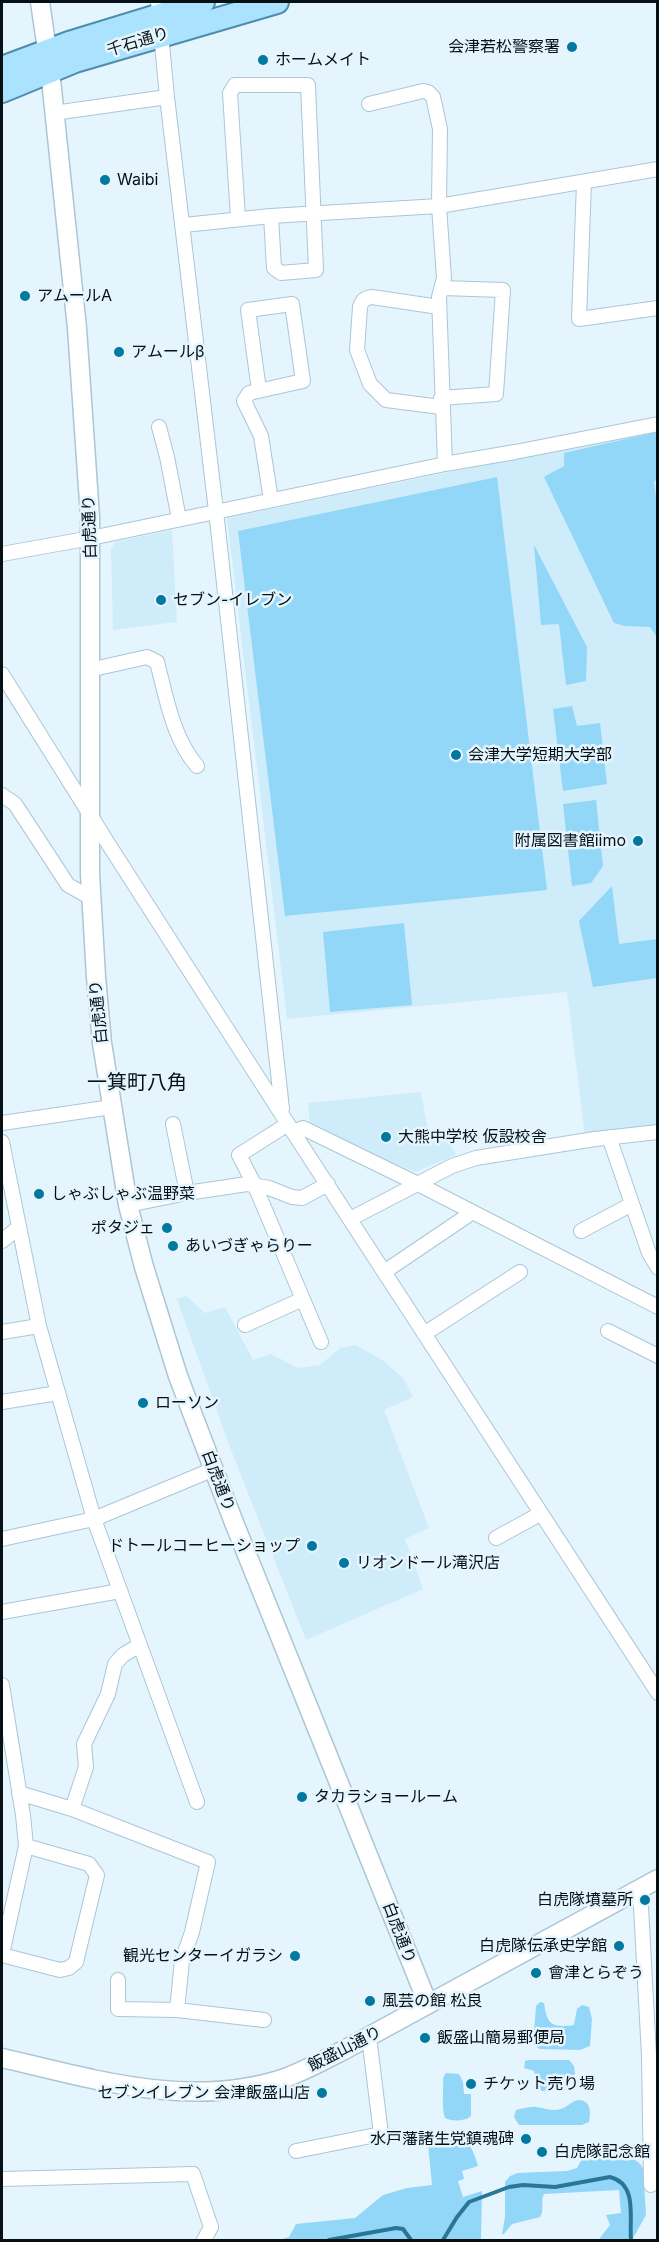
<!DOCTYPE html>
<meta charset="utf-8">
<style>
body{margin:0}
#map{position:relative;width:659px;height:2242px;overflow:hidden;background:#e5f5fe;font-family:Inter,sans-serif}
canvas{display:block}
.frame{position:absolute;inset:0;border:3px solid #061015;pointer-events:none}
</style>
<div id="map">
<canvas width="659" height="2242"></canvas>
<div class="frame"></div>
</div>
<script>
const ctx = document.querySelector('canvas').getContext('2d');
ctx.lineJoin = 'round';
function fillPath(path, color) {
  ctx.fillStyle = color;
  ctx.fill(path, 'evenodd');
}
function strokePath(path, color, width, dash) {
  ctx.strokeStyle = color;
  ctx.lineWidth = width;
  ctx.lineCap = dash ? 'butt' : 'round';
  ctx.setLineDash(dash || []);
  ctx.stroke(path);
}
function write(font, color, halo, rows, align = 'center') {
  ctx.font = font + ' Inter,"Noto Sans JP",sans-serif';
  ctx.lineWidth = 5;
  ctx.setLineDash([]);
  ctx.textBaseline = 'middle';
  ctx.strokeStyle = halo;
  ctx.fillStyle = color;
  for (const [text, x, y, turn = 0] of rows) {
    ctx.save();
    ctx.translate(x, y);
    ctx.rotate((+turn || 0) * Math.PI / 180);
    ctx.textAlign = isNaN(turn) ? turn : align;
    if (halo) ctx.strokeText(text, 0, 0);
    ctx.fillText(text, 0, 0);
    ctx.restore();
  }
}
fillPath(new Path2D(`
 M 657,429 L 657,1128 L 585,1136 L 567,992 L 287,1019 L 227,518 Z
 M 172,530 L 177,622 L 113,630 L 111,549 L 115,542 Z
 M 421,1092 L 428,1131 L 450,1144 L 456,1155 L 415,1172 L 310,1128 L 308,1103 Z
 M 186,1296 L 205,1313 L 225,1307 L 253,1360 L 271,1354 L 298,1368 L 320,1365 L 340,1348 L 355,1345 L 381,1359 L 404,1379 L 413,1397 L 384,1410 L 429,1528 L 405,1539 L 423,1589 L 306,1640 L 231,1450 L 177,1299 Z`), '#cfecfa');
fillPath(new Path2D(`
 M 657,432 L 657,480 L 654,481 L 658,514 L 657,637 L 650,627 L 625,626 L 614,623 L 544,477 L 564,466 L 564,453 Z
 M 497,477 L 547,890 L 285,916 L 238,531 Z
 M 534,545 L 587,647 L 586,681 L 566,685 L 559,624 L 541,625 Z
 M 572,706 L 577,726 L 600,723 L 607,784 L 563,791 L 553,709 Z
 M 596,800 L 603,866 L 591,883 L 572,886 L 563,804 Z
 M 612,886 L 619,944 L 657,939 L 657,978 L 593,987 L 579,921 Z
 M 404,923 L 412,1005 L 330,1012 L 323,932 Z
 M 540,2002 L 544,2003 C 547,2024 551,2028 574,2025 L 577,2009 L 582,2005 L 589,2007 L 592,2019 L 590,2046 L 580,2050 L 540,2049 L 531,2043 L 534,2033 L 536,2006 Z
 M 529,2060 L 569,2060 L 574,2066 L 575,2074 C 568,2087 557,2090 542,2091 L 536,2084 L 534,2071 L 524,2068 L 525,2061 Z
 M 446,2073 L 459,2074 L 463,2082 L 464,2094 L 471,2094 L 471,2116 C 466,2121 452,2122 445,2118 C 441,2106 444,2090 443,2078 Z
 M 579,2100 C 591,2101 591,2112 589,2122 L 582,2125 L 519,2125 L 514,2117 L 516,2110 C 522,2109 530,2106 536,2107 C 545,2108 552,2112 561,2109 C 568,2107 571,2101 579,2100 Z
 M 458,2137 C 471,2142 474,2153 478,2166 L 462,2171 L 464,2179 L 458,2181 L 463,2197 L 482,2191 L 481,2240 L 279,2240 L 289,2237 L 296,2224 L 355,2218 L 383,2195 L 407,2188 L 432,2185 L 428,2144 Z
 M 613,2154 C 626,2156 636,2157 643,2168 L 646,2215 L 632,2240 L 600,2240 L 600,2238 L 610,2225 L 606,2215 L 621,2213 L 619,2190 L 544,2194 C 540,2200 545,2210 540,2217 L 512,2224 L 504,2234 L 502,2234 L 505,2217 L 505,2182 L 510,2176 L 518,2173 L 567,2171 L 577,2168 L 583,2157 Z`), '#92d6f8');
strokePath(new Path2D(`
 M 329,2240 L 396,2228 L 403,2229 L 411,2240
 M 443,2240 L 457,2217 L 469,2202 L 509,2187 L 523,2185 L 555,2187 L 610,2177 C 638,2184 629,2218 631,2240`), '#2a7696', 4);
const minor = new Path2D(`
 M 158,2 L 167,97 L 216,511 L 282,1109
 M 369,104 L 423,91 L 428,92 L 433,97 L 440,129 L 439,206 L 444,278 L 439,297 L 445,464
 M 54,113 L 167,97
 M 584,182 L 579,319 L 658,308
 M 238,218 L 230,93 L 235,85 L 308,85 L 316,270 L 281,273 L 274,268 L 271,216
 M 184,225 L 271,216 L 439,206 L 658,169
 M 439,307 L 372,297 C 365,298 362,300 360,307 L 357,350 L 370,384 L 386,400 L 441,407
 M 259,390 L 248,310 L 292,304 L 303,381 L 249,393 L 244,401 L 261,436 L 271,500
 M 441,398 L 496,394 L 503,290 L 442,288
 M 159,427 L 167,457 L 179,519
 M 2,554 L 91,538 L 445,464 L 515,452 L 658,424
 M 89,670 L 147,657 L 157,662 C 166,696 173,739 197,766
 M 2,674 L 109,845 L 293,1132 L 658,1693
 M 2,795 L 15,804 L 68,885 L 91,898
 M 2,1123 L 112,1107
 M 173,1124 L 187,1193
 M 288,1124 L 239,1155 L 255,1186 L 321,1342
 M 293,1132 L 303,1128 L 418,1184 L 658,1307
 M 609,1137 L 649,1253 L 658,1268
 M 2,1142 L 39,1326 L 94,1519 L 197,1802
 M 128,1205 L 187,1193 L 247,1184 L 269,1188 L 292,1197 L 302,1198 L 328,1184
 M 350,1219 L 452,1166 L 476,1158 L 595,1139 L 658,1132
 M 581,1231 L 632,1204
 M 2,1241 L 19,1227
 M 384,1272 L 467,1216
 M 245,1325 L 303,1299
 M 608,1331 L 658,1356
 M 2,1332 L 39,1326
 M 424,1334 L 520,1272
 M 2,1402 L 58,1393
 M 496,1538 L 540,1514
 M 2,1539 L 94,1519 L 214,1469
 M 2,1612 L 120,1591
 M 2,1685 L 23,1815 L 26,1846 L 2,1954
 M 19,1793 L 72,1809 L 208,1862 L 192,1932 L 182,1961 L 177,2010
 M 72,1809 L 86,1767 L 84,1744 L 108,1694 L 115,1664 L 123,1655 L 140,1645
 M 637,1891 L 641,1907 L 649,2056 L 651,2185
 M 2,1955 L 60,1970 L 69,1968 L 76,1962 L 97,1875 L 89,1864 L 26,1846
 M 118,1980 L 118,2009 L 177,2010 L 264,2020
 M 296,2151 L 381,2134 L 369,2037
 M 2,2179 L 193,2174 L 211,2227 L 204,2240`);
const tertiary = new Path2D(`
 M 40,2 L 50,70 L 77,328 L 90,517 L 90,874 L 96,977 L 102,1043 L 128,1205 L 144,1267 L 178,1376 L 233,1520 L 428,2004
 M 2,2058 C 93,2079 189,2109 282,2079 C 303,2072 324,2060 344,2050 L 658,1879`);
const primary = new Path2D(`
 M 2,68 L 69,43 L 203,2
 M 2,91 L 75,61 L 277,2`);
strokePath(minor, '#abc6d4', 16);
strokePath(tertiary, '#abc6d4', 21);
strokePath(primary, '#4d8dac', 26);
strokePath(minor, '#fff', 14);
strokePath(tertiary, '#fff', 18);
strokePath(primary, '#abe3fe', 22);
for (const [x, y, r, color] of [
 [572,47,6,"#0078a0"],
 [263,60,6,"#0078a0"],
 [105,180,6,"#0078a0"],
 [25,296,6,"#0078a0"],
 [119,352,6,"#0078a0"],
 [161,600,6,"#0078a0"],
 [456,755,6,"#0078a0"],
 [638,841,6,"#0078a0"],
 [386,1137,6,"#0078a0"],
 [39,1194,6,"#0078a0"],
 [167,1228,6,"#0078a0"],
 [173,1246,6,"#0078a0"],
 [143,1403,6,"#0078a0"],
 [312,1546,6,"#0078a0"],
 [344,1563,6,"#0078a0"],
 [302,1797,6,"#0078a0"],
 [645,1900,6,"#0078a0"],
 [619,1946,6,"#0078a0"],
 [295,1956,6,"#0078a0"],
 [536,1973,6,"#0078a0"],
 [370,2001,6,"#0078a0"],
 [425,2038,6,"#0078a0"],
 [471,2084,6,"#0078a0"],
 [322,2093,6,"#0078a0"],
 [526,2139,6,"#0078a0"],
 [542,2152,6,"#0078a0"]
]) {
  const dot = new Path2D();
  dot.arc(x, y, r, 0, 2 * Math.PI);
  ctx.fillStyle = color;
  ctx.fill(dot);
  strokePath(dot, '#e5f5fe', 2);
}
write('16px', '#061015', '#e5f5fe', [
 ["千石通り",138,42,-17],
 ["白虎通り",90,527,-92],
 ["白虎通り",99,1012,-96],
 ["白虎通り",218,1481,69],
 ["白虎通り",399,1933,69],
 ["飯盛山通り",345,2049,-27]
]);
write('16px', '#061015', '#e5f5fe', [
 ["会津若松警察署",560,47,"right"],
 ["ホームメイト",275,60],
 ["Waibi",117,180],
 ["アムールA",37,296],
 ["アムールβ",131,352],
 ["セブン-イレブン",173,600],
 ["会津大学短期大学部",468,755],
 ["附属図書館iimo",626,841,"right"],
 ["大熊中学校 仮設校舎",398,1137],
 ["しゃぶしゃぶ温野菜",51,1194],
 ["ポタジェ",155,1228,"right"],
 ["あいづぎゃらりー",185,1246],
 ["ローソン",155,1403],
 ["ドトールコーヒーショップ",300,1546,"right"],
 ["リオンドール滝沢店",356,1563],
 ["タカラショールーム",314,1797],
 ["白虎隊墳墓所",633,1900,"right"],
 ["白虎隊伝承史学館",607,1946,"right"],
 ["観光センターイガラシ",283,1956,"right"],
 ["會津とらぞう",548,1973],
 ["風芸の館 松良",382,2001],
 ["飯盛山簡易郵便局",437,2038],
 ["チケット売り場",483,2084],
 ["セブンイレブン 会津飯盛山店",310,2093,"right"],
 ["水戸藩諸生党鎮魂碑",514,2139,"right"],
 ["白虎隊記念館",554,2152]
], 'left');
write('20px', '#061015', '#e5f5fe', [
 ["一箕町八角",137,1083]
]);
</script>
